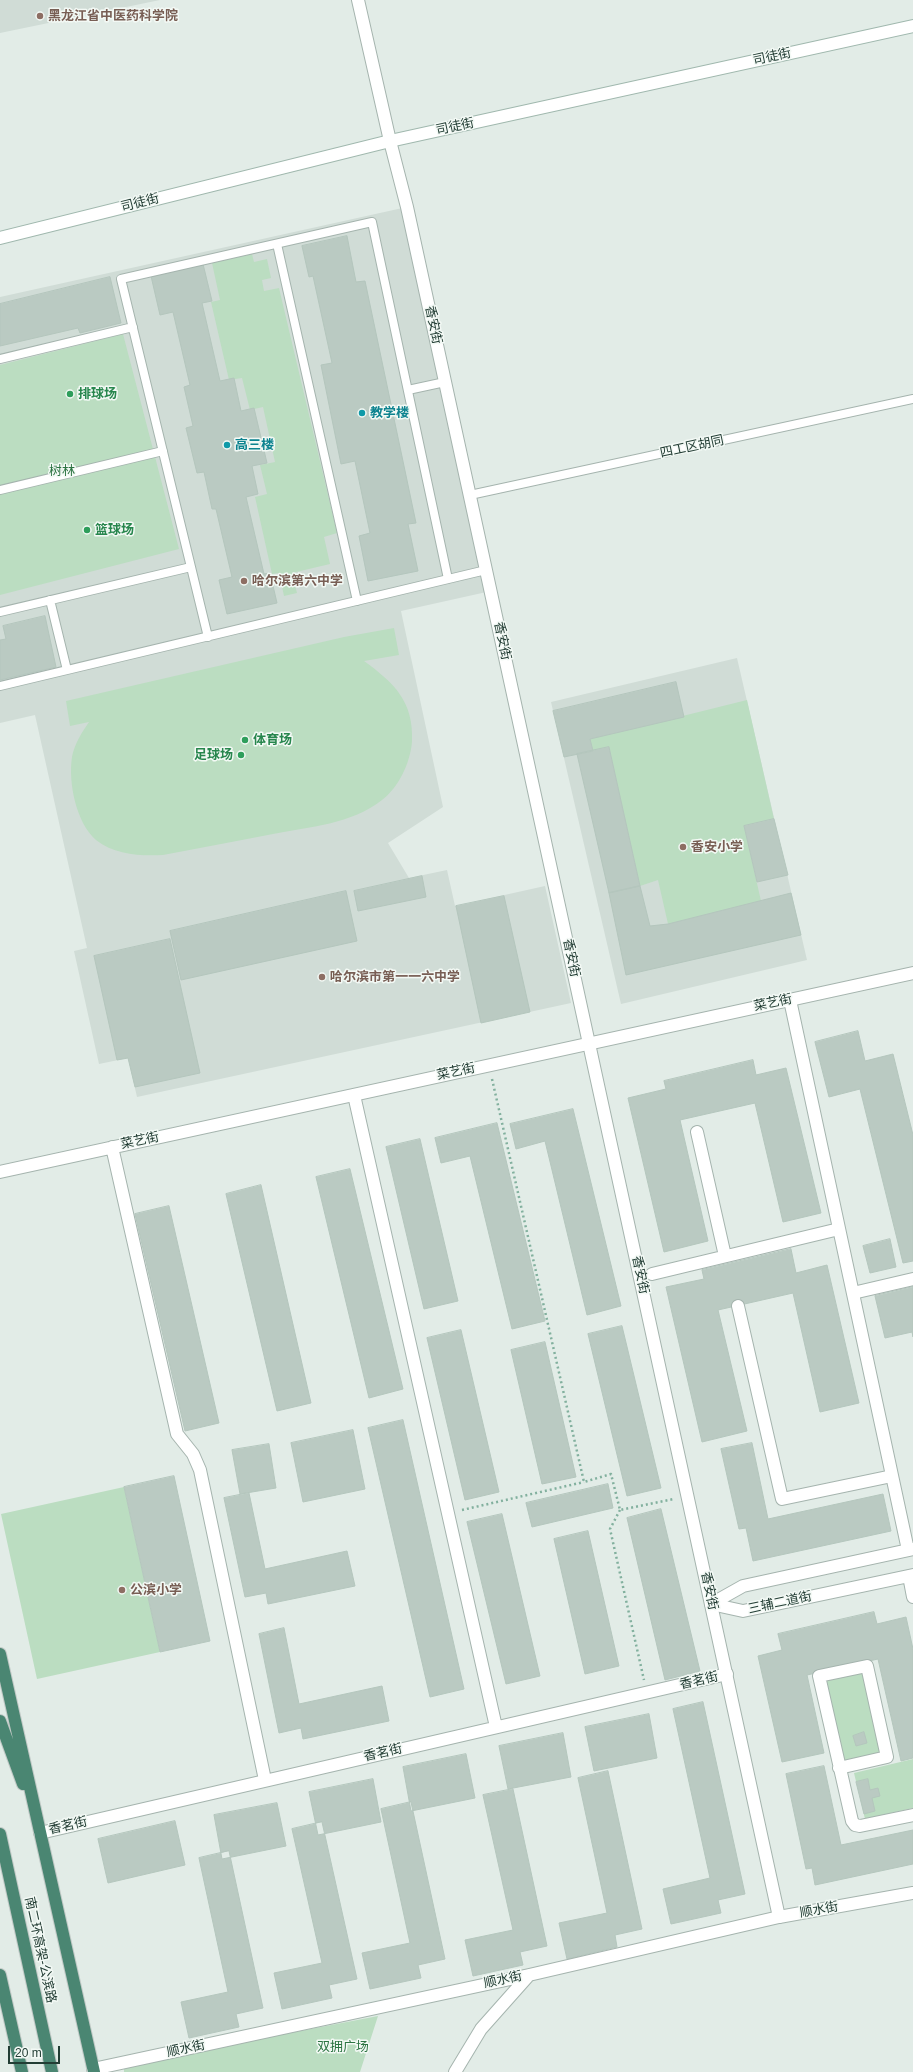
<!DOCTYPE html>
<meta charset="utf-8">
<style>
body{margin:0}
#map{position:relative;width:913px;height:2072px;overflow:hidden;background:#e2ece7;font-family:Helvetica,sans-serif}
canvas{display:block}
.scale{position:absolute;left:8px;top:2046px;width:52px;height:18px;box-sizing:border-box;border:2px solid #223d34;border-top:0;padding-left:5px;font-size:12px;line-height:14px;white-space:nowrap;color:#223d34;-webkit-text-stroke:3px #f3f9f5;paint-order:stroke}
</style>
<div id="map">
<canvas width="913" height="2072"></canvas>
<div class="scale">20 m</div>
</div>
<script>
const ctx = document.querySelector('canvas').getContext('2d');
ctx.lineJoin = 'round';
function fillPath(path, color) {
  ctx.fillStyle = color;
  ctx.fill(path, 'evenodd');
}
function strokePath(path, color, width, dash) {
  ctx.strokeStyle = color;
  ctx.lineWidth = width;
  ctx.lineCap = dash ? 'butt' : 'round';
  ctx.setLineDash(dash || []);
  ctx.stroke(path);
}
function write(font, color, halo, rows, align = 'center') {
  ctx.font = font + ' Helvetica,"Noto Sans SC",sans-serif';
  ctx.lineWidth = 3;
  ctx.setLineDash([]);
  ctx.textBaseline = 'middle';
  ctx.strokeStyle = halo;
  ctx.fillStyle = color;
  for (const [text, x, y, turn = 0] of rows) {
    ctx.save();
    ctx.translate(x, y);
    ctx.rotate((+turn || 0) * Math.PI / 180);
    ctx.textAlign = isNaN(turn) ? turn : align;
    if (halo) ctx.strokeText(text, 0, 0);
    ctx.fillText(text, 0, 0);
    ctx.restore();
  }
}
fillPath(new Path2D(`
 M 0,0 L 160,0 L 0,33 Z
 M 407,207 L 491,591 L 401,611 L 443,807 L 388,843 L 409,878 L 447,870 L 455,906 L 545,886 L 571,1003 L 137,1097 L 128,1058 L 99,1064 L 74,951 L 87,948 L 35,715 L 0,723 L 0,297 Z
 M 737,658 L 807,960 L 621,1004 L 551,702 Z`), '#d0dcd6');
fillPath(new Path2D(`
 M 252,254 L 254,262 L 267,259 L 271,278 L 262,280 L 264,291 L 279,288 L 337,533 L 324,537 L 330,564 L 292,573 L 297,593 L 284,596 L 279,573 L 272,574 L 255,497 L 267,494 L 260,465 L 275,462 L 263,407 L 250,410 L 242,378 L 229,380 L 211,302 L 220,300 L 212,263 Z
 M 123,334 L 179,549 L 0,595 L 0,365 Z
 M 394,628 L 399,655 L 364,661 C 394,683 414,701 412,742 C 410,763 399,787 382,800 C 352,824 309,827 273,834 C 237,841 200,848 163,855 C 140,856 115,855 96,840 C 76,823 68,782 72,757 C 74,745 82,732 89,722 L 70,726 L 66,701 L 344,637 Z
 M 747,700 L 774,819 L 744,826 L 761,901 L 668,924 L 658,880 L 640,886 L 609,747 L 593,751 L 590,739 Z
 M 124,1487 L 160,1652 L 37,1679 L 1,1514 Z
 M 867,1666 L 887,1757 L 839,1768 L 819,1676 Z
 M 913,1759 L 913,1808 L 865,1819 L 854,1773 Z
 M 378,2016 L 360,2072 L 124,2072 L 124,2065 Z`), '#bbddc1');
const building = new Path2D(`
 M 347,236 L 356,282 L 365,281 L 416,523 L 408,524 L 418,571 L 368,581 L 359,536 L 370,533 L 355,461 L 341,464 L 321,365 L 332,363 L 313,276 L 309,277 L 302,246 Z
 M 203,264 L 212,301 L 202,303 L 220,381 L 234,378 L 241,411 L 254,408 L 267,463 L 252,466 L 258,494 L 246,497 L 264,574 L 270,573 L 277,603 L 227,614 L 219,580 L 232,577 L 216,509 L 212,509 L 204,472 L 197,473 L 186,428 L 193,426 L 184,387 L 190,385 L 173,312 L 160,315 L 151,276 Z
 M 110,277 L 121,323 L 80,333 L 78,328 L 0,346 L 0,304 Z
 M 45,616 L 56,667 L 0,680 L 0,640 L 6,639 L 3,626 Z
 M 676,682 L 684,717 L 590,739 L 593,751 L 564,757 L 553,711 Z
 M 609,747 L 640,886 L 609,893 L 577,754 Z
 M 774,819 L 788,875 L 757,882 L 744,826 Z
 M 422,876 L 426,897 L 358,911 L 354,891 Z
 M 640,886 L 650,926 L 668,924 L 791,893 L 801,935 L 626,975 L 609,893 Z
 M 346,891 L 357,941 L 181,980 L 170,931 Z
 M 504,896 L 530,1012 L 481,1023 L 456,906 Z
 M 170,939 L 200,1073 L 135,1087 L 128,1058 L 117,1060 L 94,956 Z
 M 858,1031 L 865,1061 L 893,1054 L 913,1135 L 913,1261 L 903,1263 L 860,1089 L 829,1097 L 815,1042 Z
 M 753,1060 L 756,1075 L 786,1068 L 821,1213 L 783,1222 L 755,1103 L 680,1120 L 708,1241 L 664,1252 L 628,1098 L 666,1089 L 664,1081 Z
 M 573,1109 L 621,1306 L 587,1315 L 545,1141 L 516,1149 L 510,1124 Z
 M 497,1123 L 545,1321 L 512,1329 L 470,1156 L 441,1163 L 435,1138 Z
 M 420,1139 L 458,1301 L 424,1309 L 386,1147 Z
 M 350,1169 L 403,1389 L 369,1398 L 316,1177 Z
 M 261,1185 L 311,1403 L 277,1411 L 226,1194 Z
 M 169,1206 L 219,1423 L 185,1431 L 135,1214 Z
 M 890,1239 L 896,1267 L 870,1273 L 863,1246 Z
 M 791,1249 L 796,1273 L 827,1265 L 859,1403 L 820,1412 L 793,1293 L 718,1310 L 747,1431 L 702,1442 L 666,1287 L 704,1279 L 702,1270 Z
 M 913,1287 L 913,1337 L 912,1332 L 885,1338 L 875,1296 Z
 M 622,1326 L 661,1488 L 627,1496 L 588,1334 Z
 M 461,1330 L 499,1492 L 465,1500 L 427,1338 Z
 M 545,1342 L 576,1477 L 542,1484 L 511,1350 Z
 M 403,1420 L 464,1689 L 430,1697 L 368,1428 Z
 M 353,1430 L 365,1489 L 303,1502 L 291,1443 Z
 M 752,1443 L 768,1519 L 883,1494 L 891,1531 L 753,1561 L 746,1528 L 739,1529 L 721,1449 Z
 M 269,1444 L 276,1488 L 240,1494 L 232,1450 Z
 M 174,1476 L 210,1641 L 160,1652 L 124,1487 Z
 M 608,1484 L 613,1508 L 532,1527 L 526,1503 Z
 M 249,1493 L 265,1569 L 347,1551 L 355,1586 L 268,1604 L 266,1593 L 245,1597 L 224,1498 Z
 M 661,1509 L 700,1671 L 665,1680 L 627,1518 Z
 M 502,1514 L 540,1676 L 506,1684 L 467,1522 Z
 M 588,1531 L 619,1666 L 585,1674 L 554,1539 Z
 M 874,1612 L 877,1624 L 906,1617 L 913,1649 L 913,1758 L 901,1761 L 878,1659 L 807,1675 L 824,1753 L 782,1762 L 758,1656 L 782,1650 L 778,1634 Z
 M 284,1628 L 299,1704 L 382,1686 L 389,1721 L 303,1739 L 301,1728 L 279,1733 L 259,1634 Z
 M 703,1702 L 745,1894 L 718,1900 L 721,1913 L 671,1924 L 663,1889 L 710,1878 L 673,1709 Z
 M 649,1714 L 657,1758 L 594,1771 L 585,1727 Z
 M 864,1732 L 867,1743 L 856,1746 L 853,1736 Z
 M 563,1733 L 571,1777 L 508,1789 L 499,1746 Z
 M 466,1754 L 475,1798 L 411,1811 L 403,1767 Z
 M 824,1766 L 841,1845 L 913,1830 L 913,1864 L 815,1885 L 812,1868 L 806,1869 L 786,1774 Z
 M 608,1771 L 642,1929 L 615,1935 L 617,1947 L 567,1959 L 559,1923 L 607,1913 L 578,1778 Z
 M 373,1779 L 381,1822 L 318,1835 L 309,1792 Z
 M 868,1779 L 870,1790 L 878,1788 L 880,1796 L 872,1798 L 875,1811 L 864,1814 L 856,1782 Z
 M 513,1789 L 547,1946 L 520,1952 L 523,1965 L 473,1976 L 465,1940 L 513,1930 L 483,1795 Z
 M 411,1802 L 445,1959 L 418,1965 L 421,1978 L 370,1989 L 362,1953 L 410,1943 L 381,1809 Z
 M 277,1803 L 286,1846 L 222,1859 L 214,1815 Z
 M 175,1821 L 185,1865 L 108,1883 L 98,1839 Z
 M 322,1822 L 357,1979 L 329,1985 L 332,1998 L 282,2009 L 274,1973 L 322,1963 L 292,1829 Z
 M 229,1851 L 263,2008 L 236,2014 L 239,2027 L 189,2038 L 181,2002 L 228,1992 L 199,1858 Z`);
fillPath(building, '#bacac2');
strokePath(building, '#b4c6bd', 1);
const service = new Path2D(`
 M 277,244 L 357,601
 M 0,359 L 133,327
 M 408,390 L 445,382
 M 0,490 L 163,451
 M 470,495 L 913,399
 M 50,600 L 67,670
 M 0,612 L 191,567
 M 208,637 L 121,279 L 372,222 L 448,579
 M 0,686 L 486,570`);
const minor = new Path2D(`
 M 790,1000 L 908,1550
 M 354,1095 L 496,1727
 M 697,1132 L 725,1256
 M 112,1147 L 177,1434 L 193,1454 L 200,1470 L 265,1780
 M 0,1172 L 913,973
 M 652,1274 L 839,1229
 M 853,1293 L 913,1279
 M 738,1306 L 782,1499 L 892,1476
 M 909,1576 L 913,1597
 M 711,1604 L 743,1586 L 913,1549
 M 711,1604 L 743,1611 L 913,1575
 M 839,1768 L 887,1757 L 867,1666 L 819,1676 L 852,1821 L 855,1825 L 860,1826 L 913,1815
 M 40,1833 L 727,1674
 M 93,2069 L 529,1975 L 779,1917 L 913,1893
 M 455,2072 L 481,2029 L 529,1975`);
const tertiary = new Path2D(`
 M 358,0 L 390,141 L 407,207 L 779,1917`);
const secondary = new Path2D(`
 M 0,238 L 390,141 L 913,26`);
const trunk = new Path2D(`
 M 0,1654 L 94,2072
 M 0,1721 L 23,1784
 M 0,1834 L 52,2072
 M 0,1975 L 22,2072`);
strokePath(service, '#a5b4ae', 10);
strokePath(minor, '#a5b4ae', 14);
strokePath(tertiary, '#a5b4ae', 14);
strokePath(secondary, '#a0b8ae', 14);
strokePath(trunk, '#c1c9c6', 14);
strokePath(new Path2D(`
 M 492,1079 L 584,1482 L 611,1474 L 620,1510 L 674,1499
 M 462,1510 L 584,1482
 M 620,1510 L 610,1529 L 644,1680`), '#82b09e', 2.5, [2, 3]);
strokePath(service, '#fff', 8);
strokePath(minor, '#fff', 12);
strokePath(tertiary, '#fff', 12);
strokePath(secondary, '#fff', 12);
strokePath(trunk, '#4a8672', 12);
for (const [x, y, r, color] of [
 [40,16,4,"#8d6e63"],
 [70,394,4,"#2e9e5b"],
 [362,413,4,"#0f9aa8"],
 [227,445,4,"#0f9aa8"],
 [87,530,4,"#2e9e5b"],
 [244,581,4,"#8d6e63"],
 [245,740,4,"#2e9e5b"],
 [241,755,4,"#2e9e5b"],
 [683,847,4,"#8d6e63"],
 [322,977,4,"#8d6e63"],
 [122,1590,4,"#8d6e63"]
]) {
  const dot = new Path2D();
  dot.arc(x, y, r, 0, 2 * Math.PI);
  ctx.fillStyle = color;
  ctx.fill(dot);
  strokePath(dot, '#f3f9f5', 1.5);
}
write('bold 13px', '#785e54', '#f3f9f5', [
 ["黑龙江省中医药科学院",48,16],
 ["哈尔滨第六中学",252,581],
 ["香安小学",691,847],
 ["哈尔滨市第一一六中学",330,977],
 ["公滨小学",130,1590]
], 'left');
write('13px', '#223d34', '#f3f9f5', [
 ["司徒街",772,57,-12],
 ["司徒街",455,127,-12],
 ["司徒街",140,203,-14],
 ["香安街",433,325,78],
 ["四工区胡同",692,447,-12],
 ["香安街",502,641,78],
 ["香安街",571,958,78],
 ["菜艺街",773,1003,-12],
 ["菜艺街",456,1072,-12],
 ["菜艺街",140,1141,-12],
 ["香安街",640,1275,78],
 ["香安街",709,1591,78],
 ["三辅二道街",780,1603,-12],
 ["香茗街",699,1681,-13],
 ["香茗街",383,1753,-13],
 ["香茗街",68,1826,-13],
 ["顺水街",819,1910,-10],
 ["南二环高架-公滨路",40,1950,78],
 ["顺水街",503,1980,-12],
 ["顺水街",186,2049,-12]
]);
write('bold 13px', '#27864d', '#f3f9f5', [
 ["排球场",78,394],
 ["篮球场",95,530],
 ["体育场",253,740],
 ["足球场",233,755,"right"]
], 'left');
write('bold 13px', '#0d838f', '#f3f9f5', [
 ["教学楼",370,413],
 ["高三楼",235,445]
], 'left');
write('13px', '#2c7442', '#f3f9f5', [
 ["树林",62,471],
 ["双拥广场",343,2047]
]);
</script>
